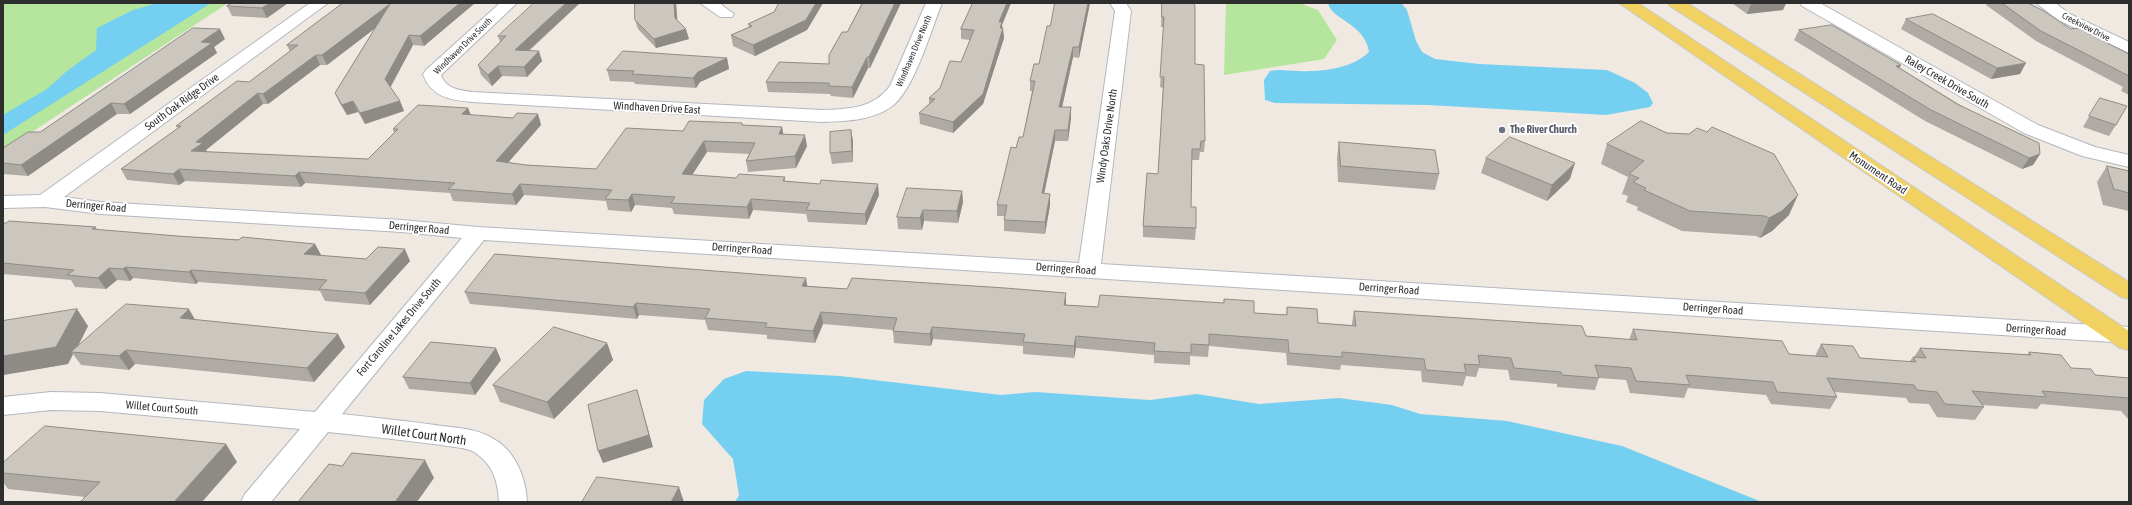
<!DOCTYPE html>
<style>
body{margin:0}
#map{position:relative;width:2132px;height:505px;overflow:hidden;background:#efe9e1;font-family:"Asap Condensed",sans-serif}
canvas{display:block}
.frame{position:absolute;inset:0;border:4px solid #2e2e2e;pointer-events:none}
</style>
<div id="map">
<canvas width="2132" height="505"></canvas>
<div class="frame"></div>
</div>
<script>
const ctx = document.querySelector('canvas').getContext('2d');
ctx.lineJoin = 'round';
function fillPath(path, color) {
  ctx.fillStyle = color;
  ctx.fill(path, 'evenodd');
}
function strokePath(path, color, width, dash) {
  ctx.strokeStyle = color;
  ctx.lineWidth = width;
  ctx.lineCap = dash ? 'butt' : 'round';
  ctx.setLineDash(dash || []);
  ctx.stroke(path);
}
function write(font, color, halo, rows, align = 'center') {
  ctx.font = font + ' "Asap Condensed",sans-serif';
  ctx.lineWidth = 4;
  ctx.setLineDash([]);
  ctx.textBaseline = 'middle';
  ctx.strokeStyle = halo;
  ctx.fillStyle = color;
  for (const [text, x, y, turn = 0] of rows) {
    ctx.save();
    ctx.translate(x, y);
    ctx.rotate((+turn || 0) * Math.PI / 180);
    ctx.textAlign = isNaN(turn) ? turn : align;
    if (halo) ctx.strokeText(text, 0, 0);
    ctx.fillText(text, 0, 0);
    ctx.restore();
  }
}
fillPath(new Path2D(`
 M 3,3 L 228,3 L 3,151 Z
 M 1226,3 L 1299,3 L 1318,10 L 1337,40 L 1324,59 L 1224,75 Z`), '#b6e59e');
fillPath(new Path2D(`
 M 158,3 L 211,3 L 3,135 L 3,115 L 47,89 L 67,71 L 96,50 L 97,28 L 133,10 Z
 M 1328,3 L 1401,3 L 1407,10 L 1416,41 L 1422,52 L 1435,59 L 1479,64 L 1607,70 L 1635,83 L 1648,93 L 1653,103 L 1650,107 L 1606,115 L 1428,105 L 1275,103 L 1265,100 L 1264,80 L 1270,71 C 1280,69 1288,71 1298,71 C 1322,72 1351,69 1369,52 C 1365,23 1331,20 1328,3 Z
 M 746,371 L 840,376 L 1001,395 L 1035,392 L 1150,400 L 1197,394 L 1259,404 L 1339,398 L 1392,405 L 1420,414 L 1507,421 L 1622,446 L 1762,502 L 735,502 L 739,495 L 733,459 L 702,424 L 704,400 L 724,379 Z`), '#75cff0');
const minor = new Path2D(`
 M 310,3 L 328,3 L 64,197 L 101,202 L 402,220 L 478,227 L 1079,263 L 1115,11 L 1110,3 L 1126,3 L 1131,11 L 1101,264 L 2129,327 L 2129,343 L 484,240 L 342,414 C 376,418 409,421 442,426 C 458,428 478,429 492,438 C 515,450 526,477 527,502 L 499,502 C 498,481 493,464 474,452 C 465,447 451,447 441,445 C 404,440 366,436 328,432 L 271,502 L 241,502 L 245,494 L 300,429 L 100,411 L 51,410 L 3,415 L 3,397 L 51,392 L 100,393 L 315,412 L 462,238 L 402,232 L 101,214 L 45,207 L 3,208 L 3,196 L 40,195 Z
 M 500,3 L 517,3 L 441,75 C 446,89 459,90 472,92 L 822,110 C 848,109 873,109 890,86 L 926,3 L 942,3 C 931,30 914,91 891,107 C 871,121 844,121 822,122 L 472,102 C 450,100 431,97 423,74 L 426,70 Z
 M 700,3 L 719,3 L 734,14 L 732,17 L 720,17 Z
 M 1800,3 L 1820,3 L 2038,125 L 2095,147 L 2129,155 L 2129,167 L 2082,156 L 2024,133 L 1802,6 Z
 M 2036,3 L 2055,3 L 2070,14 L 2129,42 L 2129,53 L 2058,20 Z`);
const major = new Path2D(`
 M 1619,3 L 1638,3 L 2129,331 L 2129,350 L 2120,348 Z
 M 1668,3 L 1687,3 L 2129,282 L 2129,299 L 2121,297 L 1670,6 Z`);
strokePath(minor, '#b4b7c1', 2);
strokePath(major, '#c9c9c9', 2);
fillPath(minor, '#fff');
fillPath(major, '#f2d163');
fillPath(new Path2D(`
 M 232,3 L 288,3 L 267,18 L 232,16 L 227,6 Z
 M 343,3 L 475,3 L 424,46 L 413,45 L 390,87 L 400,101 L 404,111 L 365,124 L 358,112 L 347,115 L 340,104 L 335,93 L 375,28 L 327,65 L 320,65 L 268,104 L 263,104 L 206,150 L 207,152 L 368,159 L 394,133 L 393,129 L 468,108 L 471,115 L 513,118 L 538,114 L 541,125 L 508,162 L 526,165 L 596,169 L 683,131 L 743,125 L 782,127 L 783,134 L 807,146 L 796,168 L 748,172 L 746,161 L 749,154 L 707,152 L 692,175 L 736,178 L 785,177 L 785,182 L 879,195 L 866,225 L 808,222 L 806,214 L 753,210 L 749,219 L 674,214 L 672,208 L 635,205 L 631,212 L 608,210 L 606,201 L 524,195 L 516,205 L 453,201 L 450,193 L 305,183 L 301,187 L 185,181 L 179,185 L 127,180 L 121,169 L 178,128 L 176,126 L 249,82 L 290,52 L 287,45 Z
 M 580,3 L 529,51 L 542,61 L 527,77 L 502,76 L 492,86 L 481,75 L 478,65 L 500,42 L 498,36 Z
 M 635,3 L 676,3 L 677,20 L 689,39 L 656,48 L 638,29 L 635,20 Z
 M 779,3 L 823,3 L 807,30 L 755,56 L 733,46 L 731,35 L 749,27 L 748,24 L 774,12 Z
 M 862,3 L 901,3 L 870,68 L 868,68 L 853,98 L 831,96 L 830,94 L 768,92 L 766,82 L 829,64 L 847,32 Z
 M 973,3 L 1011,3 L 1002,25 L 1004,38 L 983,104 L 953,133 L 920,124 L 919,113 L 929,104 L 929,98 L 940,88 L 961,62 L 970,40 L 961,39 L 961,29 Z
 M 1090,3 L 1079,58 L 1073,57 L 1062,107 L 1071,107 L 1071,118 L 1068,141 L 1055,141 L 1044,193 L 1050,205 L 1045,234 L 1004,231 L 1004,220 L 1005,216 L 997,216 L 997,205 L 1016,148 L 1023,137 L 1032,91 L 1030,91 L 1030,81 L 1039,64 L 1050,26 Z
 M 1162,3 L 1195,64 L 1205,141 L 1204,152 L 1200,152 L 1199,160 L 1192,160 L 1191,207 L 1196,228 L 1195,240 L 1143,237 L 1143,226 L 1158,174 L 1163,88 L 1160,87 L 1164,27 L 1161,27 Z
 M 1732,3 L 1786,3 L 1783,10 L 1747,14 Z
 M 1987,3 L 2028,3 L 2071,29 L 2129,54 L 2129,95 L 2121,91 L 2123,87 L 2036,41 L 1986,5 Z
 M 1906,19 L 2020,74 L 1991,79 L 1901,29 Z
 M 1799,30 L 1900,68 L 2040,154 L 2033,165 L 2022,169 L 1925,121 L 1794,40 Z
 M 225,39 L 214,47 L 217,53 L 130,114 L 117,114 L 28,176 L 3,174 L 3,148 L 40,132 Z
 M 727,58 L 729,69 L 700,82 L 696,88 L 635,84 L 634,82 L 610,81 L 607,70 Z
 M 2100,98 L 2116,125 L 2109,136 L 2083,127 Z
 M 851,130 L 853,141 L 853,162 L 832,164 L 830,153 Z
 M 1667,133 L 1689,134 L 1789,215 L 1772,231 L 1760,238 L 1756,236 L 1682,231 L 1637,210 L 1638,207 L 1626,202 L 1628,196 L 1622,194 L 1628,177 L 1601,164 L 1607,144 Z
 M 1339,142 L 1439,174 L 1435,190 L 1338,182 L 1337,158 Z
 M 1486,158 L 1570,179 L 1547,201 L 1481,173 Z
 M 2107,166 L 2129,171 L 2129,211 L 2103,205 L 2097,182 Z
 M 962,191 L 963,202 L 958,223 L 924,221 L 922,230 L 898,229 L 897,217 Z
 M 3,223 L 96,227 L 97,230 L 177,236 L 315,244 L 321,255 L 320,256 L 366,259 L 410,261 L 370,305 L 325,301 L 320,291 L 198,282 L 196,284 L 133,278 L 130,281 L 117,280 L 106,289 L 75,287 L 71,280 L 3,274 Z
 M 807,286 L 1098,307 L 1254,313 L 1286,315 L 1287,307 L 1318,323 L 1352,325 L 1352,323 L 1354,311 L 1586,336 L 1629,340 L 1633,329 L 1789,354 L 1815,356 L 1821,344 L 1860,358 L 1909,362 L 1913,357 L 1914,357 L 1920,348 L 2027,355 L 2029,352 L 2071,368 L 2095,375 L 2129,378 L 2129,420 L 2121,411 L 2041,404 L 2037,409 L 1982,405 L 1984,407 L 1975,420 L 1937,417 L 1929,404 L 1909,403 L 1906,398 L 1834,392 L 1837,397 L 1830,409 L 1771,404 L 1766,395 L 1688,388 L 1684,398 L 1630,393 L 1626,380 L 1599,378 L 1595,390 L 1557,387 L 1557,384 L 1510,380 L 1508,370 L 1479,368 L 1476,377 L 1466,376 L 1463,386 L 1422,382 L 1421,371 L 1341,365 L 1340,370 L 1287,365 L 1286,353 L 1209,346 L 1208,357 L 1190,356 L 1190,365 L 1154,363 L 1154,355 L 1076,348 L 1074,358 L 1023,354 L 1023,346 L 933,339 L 931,346 L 894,343 L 893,331 L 893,330 L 823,324 L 815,343 L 767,339 L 767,335 L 708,330 L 705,320 L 639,315 L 637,319 L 470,304 L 465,292 Z
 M 195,319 L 345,347 L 314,382 L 135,364 L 129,370 L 81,365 L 73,354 L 68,364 L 3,375 L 3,321 L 88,326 L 78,346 Z
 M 607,343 L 613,360 L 554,419 L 500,402 L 493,385 Z
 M 501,360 L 475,395 L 409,389 L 403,377 Z
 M 237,462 L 85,497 L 8,489 L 3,482 L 3,463 Z`), '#afaba4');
fillPath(new Path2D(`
 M 270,3 L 288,3 L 267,18 L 262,8 Z
 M 460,3 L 475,3 L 424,46 L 420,36 Z
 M 566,3 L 580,3 L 518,60 L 515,50 Z
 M 674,3 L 676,3 L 678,28 L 675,18 Z
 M 816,3 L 823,3 L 807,30 L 755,56 L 753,45 Z
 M 895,3 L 901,3 L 870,68 L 869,57 Z
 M 1007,3 L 1011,3 L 1002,25 L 1003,31 L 1003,28 L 1004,38 L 983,104 L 953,133 L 953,122 L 999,22 Z
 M 1088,3 L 1090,3 L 1079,58 L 1079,47 Z
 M 1758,3 L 1786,3 L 1783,10 L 1747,14 L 1751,4 Z
 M 390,4 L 394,14 L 327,65 L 322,55 Z
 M 220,29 L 225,39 L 214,47 L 217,53 L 130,114 L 124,104 L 201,42 Z
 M 686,29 L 689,39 L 656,48 L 654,39 Z
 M 409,35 L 413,45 L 389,90 L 385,79 Z
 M 1073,47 L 1073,57 L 1060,117 L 1059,107 Z
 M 539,51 L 542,61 L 527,77 L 524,67 Z
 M 316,55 L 320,65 L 268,104 L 263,94 Z
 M 867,57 L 868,68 L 853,98 L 852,87 Z
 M 727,58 L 729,69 L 700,82 L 696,88 L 693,78 L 698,72 Z
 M 2026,63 L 2020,74 L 1991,79 L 1997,68 Z
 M 1901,65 L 1896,75 L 1896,66 Z
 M 498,66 L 502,76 L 492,86 L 488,75 Z
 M 258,93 L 263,104 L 206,150 L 208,154 L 191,151 L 196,142 Z
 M 353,101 L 358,112 L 347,115 L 342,105 Z
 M 400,101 L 404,111 L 365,124 L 360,113 Z
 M 111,103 L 117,114 L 28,176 L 21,165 Z
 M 1071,107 L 1071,118 L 1068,141 L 1068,130 Z
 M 468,108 L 472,119 L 462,114 Z
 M 538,114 L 541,125 L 500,172 L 496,161 Z
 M 782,127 L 784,137 L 779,134 Z
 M 851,130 L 853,141 L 853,162 L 852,151 Z
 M 1055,130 L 1055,141 L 1042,204 L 1042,193 Z
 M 805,135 L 807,146 L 796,168 L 795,156 Z
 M 704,141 L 707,152 L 685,186 L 682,174 Z
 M 2040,154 L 2033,165 L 2022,169 L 2029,158 Z
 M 1575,163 L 1570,179 L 1547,201 L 1552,185 Z
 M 179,169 L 185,181 L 179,185 L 173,174 Z
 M 299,172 L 305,183 L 301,187 L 295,176 Z
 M 520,184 L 524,195 L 516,205 L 512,194 Z
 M 878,184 L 879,195 L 866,225 L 865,214 Z
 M 962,191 L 963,202 L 958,223 L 957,211 Z
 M 632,194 L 635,205 L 631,212 L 628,200 Z
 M 1050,194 L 1050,205 L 1045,234 L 1045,222 Z
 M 1798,195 L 1789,215 L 1772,231 L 1760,238 L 1769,218 Z
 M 751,199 L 753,210 L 749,219 L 747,207 Z
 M 923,210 L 924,221 L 922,230 L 920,218 Z
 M 315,244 L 321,255 L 310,266 L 304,254 Z
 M 405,249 L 410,261 L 370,305 L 365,293 Z
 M 126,267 L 133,278 L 130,281 L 123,269 Z
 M 109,268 L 117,280 L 106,289 L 98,278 Z
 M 191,270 L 198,282 L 196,284 L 189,272 Z
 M 806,278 L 808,290 L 802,286 Z
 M 1066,293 L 1066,305 L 1064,305 Z
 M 636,303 L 639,315 L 637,319 L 633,307 Z
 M 77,309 L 88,326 L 75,352 L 71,352 L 73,354 L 68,364 L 3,375 L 3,356 Z
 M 189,309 L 197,323 L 180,318 Z
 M 821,312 L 823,324 L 815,343 L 813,331 Z
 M 932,327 L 933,339 L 931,346 L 930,334 Z
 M 338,334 L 345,347 L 314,382 L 307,368 Z
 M 1076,336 L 1076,348 L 1074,358 L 1074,346 Z
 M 607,343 L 613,360 L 554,419 L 547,402 Z
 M 496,348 L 501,360 L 475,395 L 470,383 Z
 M 126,350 L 135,364 L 129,370 L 119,356 Z
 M 637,390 L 653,447 L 603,463 L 598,451 Z
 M 226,444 L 237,462 L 202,502 L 174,502 Z
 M 425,460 L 434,478 L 417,502 L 395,502 Z
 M 679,487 L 684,502 L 671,502 Z`), '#8e8b86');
const building = new Path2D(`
 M 232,3 L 270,3 L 262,8 L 227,6 Z
 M 343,3 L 460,3 L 420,36 L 409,35 L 385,79 L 400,101 L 360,113 L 353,101 L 342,105 L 335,93 L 390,4 L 322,55 L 316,55 L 263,94 L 258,93 L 196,142 L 203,143 L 191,151 L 368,159 L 398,129 L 393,129 L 418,105 L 468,108 L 462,114 L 513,118 L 517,113 L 538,114 L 496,161 L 526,165 L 596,169 L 626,128 L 683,131 L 689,121 L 742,123 L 742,125 L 782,127 L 779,134 L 805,135 L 795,156 L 746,161 L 755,143 L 704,141 L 682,174 L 736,178 L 739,174 L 785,177 L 783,181 L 820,184 L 821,180 L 878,184 L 865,214 L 806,210 L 810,203 L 751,199 L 747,207 L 671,203 L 675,197 L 632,194 L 628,200 L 605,199 L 612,190 L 520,184 L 512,194 L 448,189 L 455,183 L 299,172 L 295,176 L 179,169 L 173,174 L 121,169 L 181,126 L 176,126 L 237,81 L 249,82 L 298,45 L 287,45 Z
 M 534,3 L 566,3 L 515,50 L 539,51 L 524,67 L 498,66 L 488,75 L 478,65 L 506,36 L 498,36 Z
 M 635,3 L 674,3 L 675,18 L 686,29 L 654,39 L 635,20 Z
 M 779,3 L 816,3 L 806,20 L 753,45 L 731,35 L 752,26 L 748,24 L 774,12 Z
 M 863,3 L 895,3 L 869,57 L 867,57 L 852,87 L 829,86 L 829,83 L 766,82 L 779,62 L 829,64 L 829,55 L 842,32 L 847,32 Z
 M 973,3 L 1007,3 L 999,22 L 1002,22 L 1000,28 L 1003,28 L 983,94 L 953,122 L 919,113 L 935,99 L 929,98 L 940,88 L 950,61 L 961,62 L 974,30 L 961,29 Z
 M 1055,3 L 1088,3 L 1079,47 L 1073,47 L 1059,107 L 1071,107 L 1068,130 L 1055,130 L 1042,193 L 1050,194 L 1045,222 L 1004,220 L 1007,205 L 997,205 L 1011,147 L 1016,148 L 1019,137 L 1023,137 L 1035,81 L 1030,81 L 1034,64 L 1039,64 L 1047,26 L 1050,26 Z
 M 1162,3 L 1194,3 L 1195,7 L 1195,64 L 1204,65 L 1205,141 L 1201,141 L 1200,149 L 1192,149 L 1191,207 L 1196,207 L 1196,228 L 1143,226 L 1147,173 L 1158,174 L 1164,77 L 1160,77 L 1164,17 L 1162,17 Z
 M 2002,3 L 2028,3 L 2044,11 L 2071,29 L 2078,28 L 2129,54 L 2129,76 L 2041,31 Z
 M 1933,14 L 2026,63 L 1997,68 L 1906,19 Z
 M 1832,25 L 1901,65 L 1896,66 L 1957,104 L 2039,143 L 2040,154 L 2029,158 L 1931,110 L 1799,30 Z
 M 193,28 L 220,29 L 201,42 L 212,43 L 124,104 L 111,103 L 21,165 L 3,163 L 3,148 L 28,132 L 40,132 Z
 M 623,51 L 727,58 L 698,72 L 693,78 L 632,74 L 634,71 L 607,70 Z
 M 2100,98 L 2127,106 L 2116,125 L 2089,116 Z
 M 1641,121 L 1667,133 L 1689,134 L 1697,128 L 1707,132 L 1712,127 L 1774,154 L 1798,195 L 1782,211 L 1769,218 L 1765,216 L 1690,211 L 1644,190 L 1646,188 L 1633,182 L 1639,178 L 1629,174 L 1644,161 L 1607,144 Z
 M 851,130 L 852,151 L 830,153 L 830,132 Z
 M 1510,137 L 1575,163 L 1552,185 L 1486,158 Z
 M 1339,142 L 1435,150 L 1439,174 L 1341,166 Z
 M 2107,166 L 2129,171 L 2129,193 L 2114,189 Z
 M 907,188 L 962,191 L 957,211 L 923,210 L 920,218 L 897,217 Z
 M 9,221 L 96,227 L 92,229 L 177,236 L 239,240 L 242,237 L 315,244 L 304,254 L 366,259 L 378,247 L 405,249 L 365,293 L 319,289 L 327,280 L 191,270 L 189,272 L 126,267 L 123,269 L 109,268 L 98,278 L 67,275 L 74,270 L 3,263 L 3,223 L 6,223 Z
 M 495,254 L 806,278 L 802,286 L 847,289 L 852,278 L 1005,288 L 1066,293 L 1064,305 L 1098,307 L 1100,295 L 1224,303 L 1224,299 L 1254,301 L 1254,313 L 1287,315 L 1287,307 L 1317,309 L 1318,323 L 1356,326 L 1354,311 L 1582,326 L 1586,336 L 1637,340 L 1633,329 L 1782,341 L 1789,354 L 1828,357 L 1821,344 L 1853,346 L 1860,358 L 1916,362 L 1913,357 L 1926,358 L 1920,348 L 2031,355 L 2029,352 L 2061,355 L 2071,368 L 2091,369 L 2095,375 L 2129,378 L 2129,398 L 2042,391 L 2046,397 L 1972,391 L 1984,407 L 1945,404 L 1937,392 L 1917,390 L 1914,385 L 1827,378 L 1837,397 L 1777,392 L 1773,382 L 1686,375 L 1690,385 L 1636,381 L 1631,368 L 1595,365 L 1599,378 L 1562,375 L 1561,372 L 1514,368 L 1511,358 L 1478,355 L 1480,365 L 1464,364 L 1466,373 L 1426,370 L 1424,359 L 1342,352 L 1342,357 L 1289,353 L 1288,340 L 1209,334 L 1209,345 L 1191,344 L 1191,353 L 1154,351 L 1155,343 L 1076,336 L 1074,346 L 1023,342 L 1025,334 L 932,327 L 930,334 L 893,331 L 897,318 L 821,312 L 813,331 L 765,327 L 767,323 L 705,318 L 710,309 L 636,303 L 633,307 L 465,292 Z
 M 126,304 L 189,309 L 180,318 L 338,334 L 307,368 L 126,350 L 119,356 L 71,352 Z
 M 77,309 L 56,347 L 3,356 L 3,321 Z
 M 554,327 L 607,343 L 547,402 L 493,385 Z
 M 431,342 L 496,348 L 470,383 L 403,377 Z
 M 637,390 L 649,435 L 598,451 L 588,405 Z
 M 45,426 L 226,444 L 174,502 L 80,502 L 100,482 L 3,473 L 3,463 Z
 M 352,453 L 425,460 L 395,502 L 298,502 L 329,464 L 342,466 Z
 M 597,477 L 679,487 L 671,502 L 582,502 Z`);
fillPath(building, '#cbc7bf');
strokePath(building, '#8e8b86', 1);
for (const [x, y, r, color] of [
 [1502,130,4,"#6b7280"]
]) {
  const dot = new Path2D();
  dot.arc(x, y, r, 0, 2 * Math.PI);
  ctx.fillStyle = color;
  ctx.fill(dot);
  strokePath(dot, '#fff', 1.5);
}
write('9px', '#2e2e2e', '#fff', [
 ["Creekview Drive",2086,27,27],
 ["Windhaven Drive South",463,46,-44],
 ["Windhaven Drive North",914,51,-67]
]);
write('11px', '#2e2e2e', '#fff', [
 ["Raley Creek Drive South",1947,82,30],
 ["South Oak Ridge Drive",182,102,-36],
 ["Windhaven Drive East",657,108,3],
 ["Windy Oaks Drive North",1107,136,-82],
 ["Monument Road",1878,173,34],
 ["Derringer Road",96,206,5],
 ["Derringer Road",419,228,5],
 ["Derringer Road",742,249,4],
 ["Derringer Road",1066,269,4],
 ["Derringer Road",1389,289,4],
 ["Derringer Road",1713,309,4],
 ["Fort Caroline Lakes Drive South",399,327,-50],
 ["Derringer Road",2036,330,4],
 ["Willet Court South",162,408,5]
]);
write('bold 11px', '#5b616d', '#fff', [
 ["The River Church",1510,130]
], 'left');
write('13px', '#2e2e2e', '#fff', [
 ["Willet Court North",424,435,8]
]);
</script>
